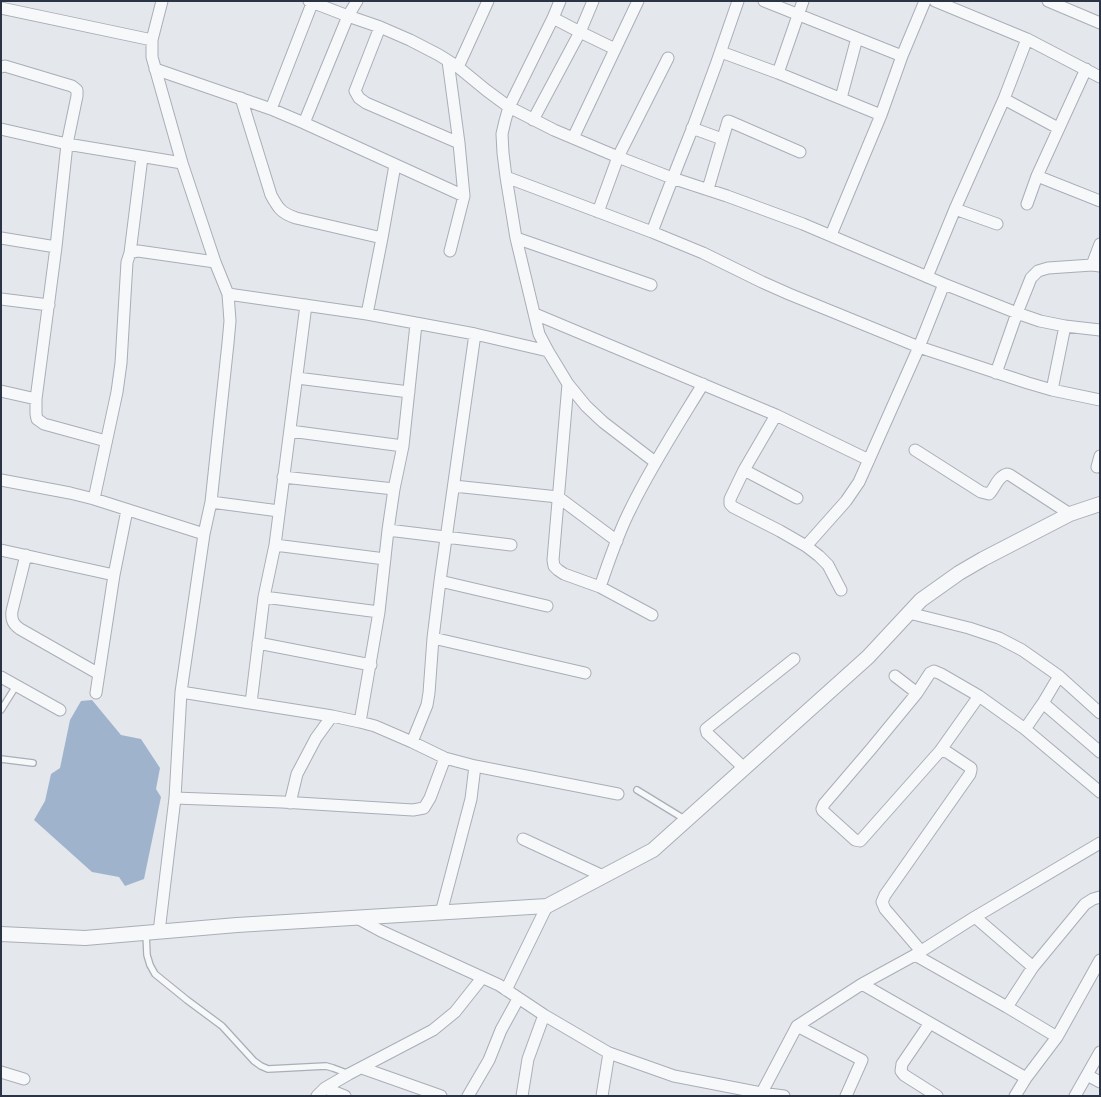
<!DOCTYPE html>
<style>
body{margin:0}
#map{position:relative;width:1101px;height:1097px;overflow:hidden;background:#e4e7ec;font-family:Roboto,sans-serif}
canvas{display:block}
.frame{position:absolute;inset:0;border:2px solid #2b3445;pointer-events:none}
</style>
<div id="map">
<canvas width="1101" height="1097"></canvas>
<div class="frame"></div>
</div>
<script>
const ctx = document.querySelector('canvas').getContext('2d');
ctx.lineJoin = 'round';
function fillPath(path, color) {
  ctx.fillStyle = color;
  ctx.fill(path, 'evenodd');
}
function strokePath(path, color, width, dash) {
  ctx.strokeStyle = color;
  ctx.lineWidth = width;
  ctx.lineCap = dash ? 'butt' : 'round';
  ctx.setLineDash(dash || []);
  ctx.stroke(path);
}
fillPath(new Path2D(`
 M 92,700 L 121,735 L 141,739 L 160,768 L 156,789 L 161,797 L 144,879 L 125,886 L 119,877 L 92,872 L 34,820 L 45,801 L 51,774 L 60,768 L 70,720 L 81,701 Z`), '#9fb4cc');
const service = new Path2D(`
 M 1,710 L 16,686
 M 1,759 L 33,763
 M 637,790 L 686,820
 M 146,933 L 147,955 L 150,965 L 155,974 L 187,1000 L 222,1026 L 254,1061 L 261,1066 L 268,1069 L 326,1066 L 333,1068 L 349,1074`);
const minor = new Path2D(`
 M 309,1 L 348,16 L 380,27 L 410,40 L 439,55 L 458,67 L 486,90 L 509,107 L 554,130 L 618,157 L 672,178 L 727,196 L 803,224 L 944,284 L 1017,313 L 1040,321 L 1065,326 L 1100,330
 M 560,1 L 553,18 L 509,107 L 505,121 L 502,134 L 503,153 L 506,177 L 516,238 L 539,334 L 548,351 L 568,384 L 586,406 L 603,422 L 655,462
 M 764,1 L 902,56
 M 935,1 L 1027,39 L 1100,77
 M 1048,1 L 1100,23
 M 1,8 L 152,40
 M 553,18 L 580,32 L 615,49
 M 380,27 L 355,91 L 359,98 L 366,103 L 459,143
 M 721,52 L 778,73 L 881,115
 M 448,61 L 459,143 L 464,196 L 450,251
 M 1,67 L 5,66 L 65,84 L 72,86 L 77,90 L 77,96 L 67,144 L 56,247 L 36,399 L 36,414 L 37,419 L 44,424 L 106,441
 M 458,67 L 488,1
 M 155,69 L 271,109 L 304,123 L 464,196
 M 778,73 L 803,1
 M 241,98 L 271,195 C 278,208 281,213 296,218 L 382,238
 M 841,98 L 857,38
 M 1004,99 L 1058,128
 M 271,109 L 313,1
 M 533,120 L 580,32 L 593,1
 M 304,123 L 348,16 L 357,1
 M 692,128 L 722,139
 M 1,129 L 67,144 L 182,163
 M 573,138 L 638,1
 M 1037,176 L 1100,201
 M 506,177 L 652,232 L 703,253 L 762,282 L 789,294 L 919,347 L 1028,383 L 1052,390 L 1100,400
 M 708,189 L 728,121 L 731,122 L 800,152
 M 1027,204 L 1037,176 L 1086,69
 M 955,209 L 997,224
 M 598,212 L 618,157 L 668,58
 M 652,232 C 665,197 679,162 693,127 C 709,85 724,43 738,1
 M 831,235 L 881,115 L 902,56 L 925,1
 M 1,238 L 56,247
 M 516,238 L 651,285
 M 130,253 L 142,157
 M 1092,265 L 1100,244
 M 927,277 L 955,209 L 1004,99 L 1027,39
 M 228,294 L 367,314 L 475,334 L 548,351
 M 1,299 L 49,305
 M 367,314 L 382,238 L 395,165
 M 535,314 L 776,415 L 869,460
 M 996,373 L 1017,313 L 1031,278 L 1038,271 L 1048,268 L 1092,265 L 1100,266
 M 297,378 L 409,392
 M 568,384 L 553,560 L 554,566 L 558,570 L 564,574 L 600,587 L 652,615
 M 1052,390 L 1065,326
 M 1,391 L 36,399
 M 776,415 L 744,470 L 730,499 L 730,504 L 733,507 L 780,531 L 806,546 L 819,556 L 828,565 L 841,590
 M 290,431 L 403,446
 M 915,450 L 981,492 L 989,494 C 995,488 998,476 1007,474 L 1010,475 L 1070,514
 M 1097,467 L 1100,456
 M 744,470 L 797,498
 M 283,477 L 394,489
 M 1,480 L 70,493 L 94,499 L 204,534
 M 454,486 L 558,497 L 617,541
 M 94,499 L 117,392 L 121,363 L 127,262 L 130,253 L 138,251 L 215,262
 M 211,502 L 279,511
 M 388,530 L 511,545
 M 275,545 L 385,559
 M 806,546 L 846,501 L 859,482 L 919,347 L 944,284
 M 1,550 L 114,575
 M 26,555 L 12,611 C 11,620 13,624 20,629 L 99,674
 M 440,581 L 547,606
 M 600,587 C 609,561 618,533 631,508 C 652,465 678,425 703,384
 M 264,597 L 379,612
 M 909,613 L 969,628 L 999,638 L 1022,650 L 1059,676 L 1100,713
 M 433,638 L 585,673
 M 258,643 L 371,665
 M 895,676 L 917,693
 M 1,677 L 60,710
 M 181,692 L 332,716 L 360,722 L 375,726 L 412,742 L 445,758 L 475,766 L 618,794
 M 96,693 L 114,575 L 127,510
 M 251,703 L 264,597 L 275,545 L 306,305
 M 1043,703 L 1100,752
 M 360,722 L 379,612 L 388,530 L 394,489 L 403,446 L 416,324
 M 1025,729 L 1043,703 L 1059,676
 M 412,742 L 427,705 L 429,693 L 433,638 L 440,581 L 475,334
 M 940,751 L 979,696
 M 744,768 L 707,733 L 706,729 L 794,659
 M 175,798 L 282,802 L 413,810 L 424,808 L 430,798 L 445,758
 M 290,803 L 297,774 L 316,738 L 332,716
 M 523,839 L 603,876
 M 441,913 L 471,799 L 475,766
 M 975,917 L 1033,967
 M 357,918 L 381,931 L 499,985 L 544,1015 L 609,1053 L 674,1076 L 761,1093 L 784,1096
 M 159,932 L 175,798 L 181,692 L 204,534 L 211,502 L 228,343 L 230,321 L 228,294 L 215,262 L 182,163 L 152,57 L 152,40 L 162,1
 M 921,951 L 885,909 L 882,902 L 885,895 L 970,774 L 971,770 L 971,768 L 947,752 L 940,751 L 862,839 L 860,841 L 855,840 L 823,811 L 822,809 L 824,804 L 871,749 L 917,693 L 930,673 L 934,671 L 941,674 L 979,696 L 1025,729 L 1100,792
 M 915,955 L 1007,1007 L 1057,1037
 M 862,984 L 1026,1078
 M 506,990 L 547,906
 M 1007,1007 L 1033,967 L 1085,904 L 1093,899 L 1100,897
 M 930,1023 L 902,1064 L 901,1071 L 904,1075 L 937,1096
 M 797,1026 L 862,1060 L 846,1096
 M 362,1068 L 441,1096
 M 1,1072 L 24,1079
 M 1087,1075 L 1100,1082
 M 325,1088 L 345,1096
 M 317,1096 L 325,1088 L 349,1074 L 433,1030 L 455,1012 L 482,978
 M 468,1096 L 489,1060 L 501,1030 L 518,999
 M 522,1096 L 528,1059 L 544,1015
 M 602,1096 L 609,1053
 M 760,1096 L 797,1026 L 862,984 L 915,955 L 975,917 L 1100,843
 M 1015,1096 L 1026,1078 L 1057,1037 L 1100,960
 M 1075,1096 L 1100,1052`);
const tertiary = new Path2D(`
 M 1,934 L 85,938 L 237,925 L 547,906 L 653,850 L 868,657 L 921,600 L 959,573 L 983,559 L 1070,514 L 1100,504`);
strokePath(service, '#a9aeb7', 8);
strokePath(minor, '#a9aeb7', 13);
strokePath(tertiary, '#a9aeb7', 16);
strokePath(service, '#f7f8fa', 5.5);
strokePath(minor, '#f7f8fa', 11);
strokePath(tertiary, '#f7f8fa', 14);
</script>
